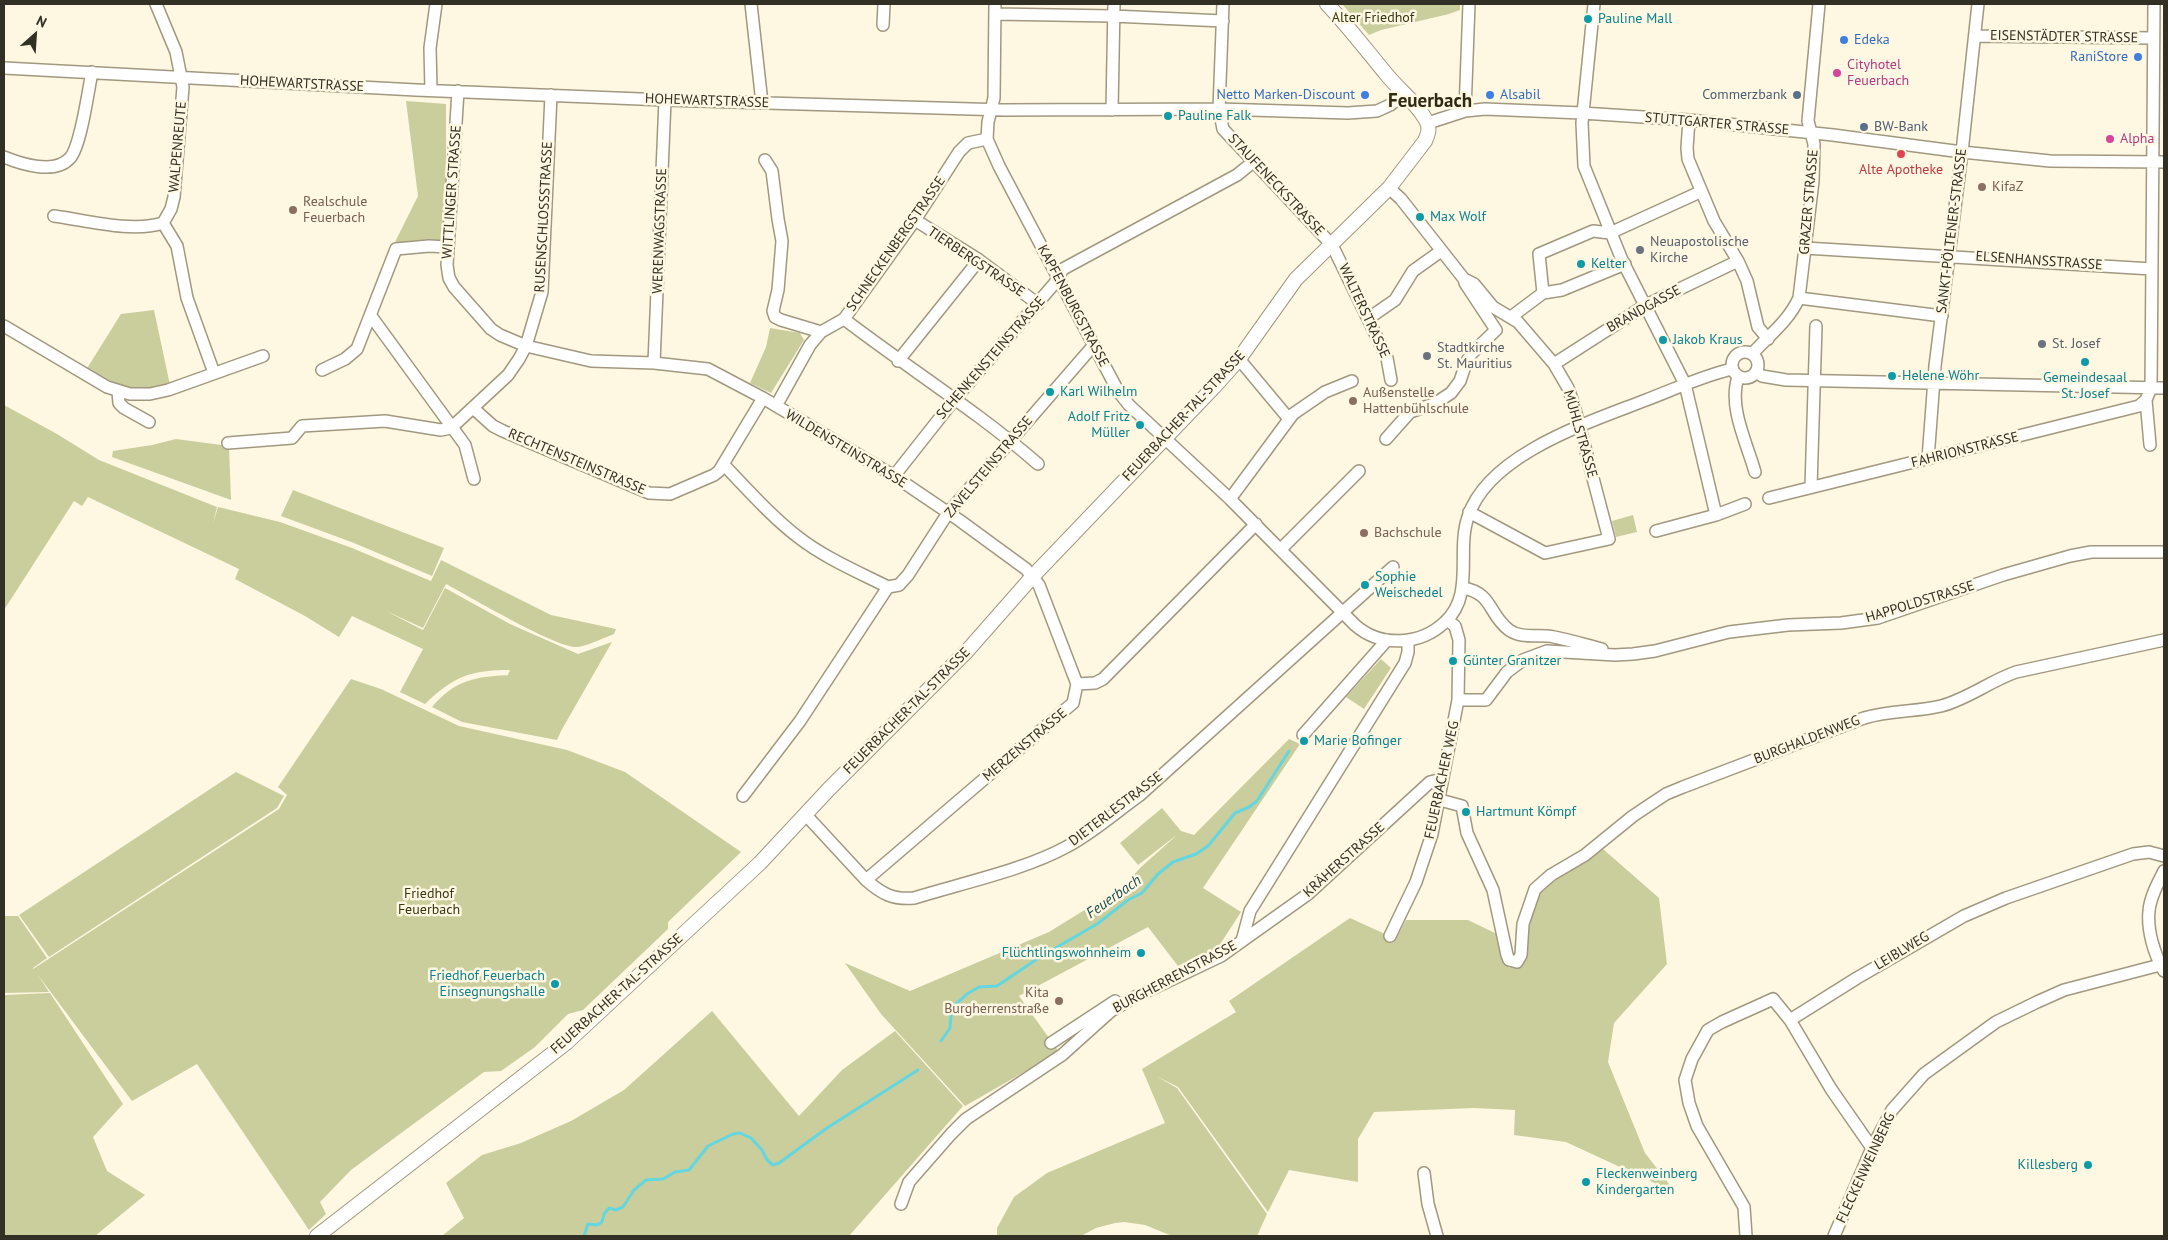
<!DOCTYPE html>
<meta charset="utf-8">
<style>
body{margin:0}
#map{position:relative;width:2168px;height:1240px;overflow:hidden;background:#fef7e2;font-family:"PT Sans",sans-serif}
canvas{display:block}
.frame{position:absolute;inset:0;border:5px solid #322f25;pointer-events:none}
.north{position:absolute;left:10px;top:10px;width:50px;height:50px;-webkit-text-stroke:4px #fef7e2;paint-order:stroke;rotate:26deg;font-size:14px;font-weight:700;line-height:20px;text-align:center;color:#322f25}
.north::after{content:'';display:block;margin:auto;width:18px;height:22px;background:#322f25;clip-path:polygon(50% 0,100% 100%,50% 72%,0 100%)}
</style>
<div id="map">
<canvas width="2168" height="1240"></canvas>
<div class="frame"></div>
<div class="north">N</div>
</div>
<script>
const ctx = document.querySelector('canvas').getContext('2d');
ctx.lineJoin = 'round';
function fillPath(path, color) {
  ctx.fillStyle = color;
  ctx.fill(path, 'evenodd');
}
function strokePath(path, color, width, dash) {
  ctx.strokeStyle = color;
  ctx.lineWidth = width;
  ctx.lineCap = dash ? 'butt' : 'round';
  ctx.setLineDash(dash || []);
  ctx.stroke(path);
}
function write(font, color, halo, rows, align = 'center') {
  ctx.font = font + ' "PT Sans",sans-serif';
  ctx.lineWidth = 5;
  ctx.setLineDash([]);
  ctx.textBaseline = 'middle';
  ctx.strokeStyle = halo;
  ctx.fillStyle = color;
  for (const [text, x, y, turn = 0] of rows) {
    ctx.save();
    ctx.translate(x, y);
    ctx.rotate((+turn || 0) * Math.PI / 180);
    ctx.textAlign = isNaN(turn) ? turn : align;
    if (halo) ctx.strokeText(text, 0, 0);
    ctx.fillText(text, 0, 0);
    ctx.restore();
  }
}
fillPath(new Path2D(`
 M 1342,4 L 1460,4 L 1460,10 L 1449,14 L 1381,30 L 1369,35 Z
 M 406,101 L 446,104 L 446,243 L 392,248 L 418,196 Z
 M 154,310 L 170,385 L 148,390 L 115,387 L 86,370 L 121,314 Z
 M 770,328 L 800,333 L 804,340 L 771,393 L 750,383 L 766,347 Z
 M 4,405 L 57,434 L 99,460 L 217,507 L 213,523 L 218,507 L 280,522 L 352,548 L 431,581 L 441,560 L 551,615 L 616,629 L 614,634 C 603,638 590,645 578,647 C 559,650 467,595 446,584 L 423,628 L 386,611 L 423,630 L 445,588 L 510,624 L 578,654 L 612,642 L 561,731 L 539,722 L 561,731 L 557,740 L 462,722 L 432,707 C 455,680 474,677 508,675 L 507,677 L 510,670 C 471,670 454,676 425,704 L 400,692 L 423,649 L 352,616 L 339,637 L 305,616 L 235,579 L 239,569 L 88,497 L 82,506 L 74,501 L 4,610 Z
 M 176,439 L 229,446 L 231,500 L 112,457 L 113,451 L 152,445 Z
 M 293,490 L 444,548 L 432,576 L 354,543 L 281,516 Z
 M 1633,515 L 1637,532 L 1616,537 L 1612,521 Z
 M 1381,659 L 1391,668 L 1364,709 L 1346,697 Z
 M 351,679 L 381,689 L 459,726 L 567,750 L 625,772 L 741,852 L 668,922 L 668,929 L 583,1010 L 568,1014 L 535,1047 L 501,1071 L 484,1072 L 351,1170 L 320,1202 L 326,1214 L 309,1230 L 197,1064 L 132,1101 L 38,975 L 49,992 L 4,993 L 4,916 L 18,916 L 47,958 L 33,968 L 33,969 L 279,809 L 287,795 L 278,787 Z
 M 1289,739 L 1300,744 L 1203,888 L 1241,912 L 1217,949 L 1178,966 L 1148,927 L 1019,996 L 1059,1052 L 965,1106 L 881,1014 L 845,963 L 910,991 L 1049,932 L 1125,885 L 1140,868 L 1178,834 L 1138,865 L 1120,843 L 1162,808 L 1181,831 L 1194,835 Z
 M 236,772 L 284,796 L 277,808 L 49,957 L 19,915 Z
 M 1603,849 L 1659,898 L 1667,964 L 1614,1023 L 1608,1062 L 1645,1153 L 1676,1193 L 1566,1142 L 1514,1135 L 1515,1110 L 1474,1108 L 1374,1112 L 1358,1139 L 1358,1182 L 1289,1170 L 1268,1212 L 1178,1087 L 1156,1076 L 1177,1088 L 1267,1214 L 1257,1236 L 1172,1236 L 1145,1225 L 1124,1222 L 1115,1223 L 1096,1228 L 1081,1236 L 997,1236 L 997,1228 L 1014,1197 L 1047,1173 L 1165,1123 L 1142,1069 L 1236,1012 L 1229,1001 L 1350,918 L 1396,939 L 1406,920 L 1468,920 L 1499,935 L 1509,968 L 1521,963 L 1538,891 Z
 M 50,993 L 123,1104 L 93,1137 L 107,1171 L 145,1195 L 95,1236 L 4,1236 L 4,995 Z
 M 712,1011 L 799,1116 L 842,1070 L 895,1031 L 963,1106 L 849,1236 L 442,1236 L 464,1218 L 446,1183 L 482,1155 L 521,1143 L 571,1121 L 624,1090 Z`), '#cace9d');
strokePath(new Path2D(`
 M 941,1041 L 950,1028 L 951,1014 L 954,1006 L 967,994 L 979,987 L 997,986 L 1040,957 L 1097,924 L 1128,900 L 1142,893 L 1158,874 L 1173,862 L 1196,854 L 1208,846 L 1235,813 L 1249,807 L 1257,801 L 1289,751
 M 584,1236 L 588,1224 L 597,1225 L 602,1222 L 604,1214 L 609,1208 L 616,1210 L 623,1207 L 634,1190 L 646,1180 L 663,1179 L 675,1172 L 689,1170 L 708,1146 L 733,1134 L 740,1133 L 751,1138 L 762,1150 L 767,1160 L 773,1165 L 779,1163 L 827,1128 L 918,1070`), '#63d6df', 3);
const minor = new Path2D(`
 M 751,4 L 762,103
 M 995,4 L 994,98 L 988,122 L 987,139 L 999,166 L 1118,391 L 1129,405 L 1230,499 L 1355,625 C 1381,648 1421,645 1445,622 C 1475,595 1456,551 1468,517 C 1488,454 1590,422 1646,400 C 1675,389 1702,376 1732,369
 M 1223,4 L 1219,109 L 1223,129 L 1332,245 L 1387,358 L 1391,380
 M 1594,4 L 1582,123 L 1584,166 L 1622,260 L 1685,384 L 1716,515
 M 995,14 L 1113,16 L 1223,21
 M 883,25 L 884,4
 M 1975,36 L 2153,38
 M 4,68 L 416,90 L 665,100 L 1005,110 L 1219,109 L 1348,113 L 1377,111 L 1390,105 L 1405,94
 M 431,90 L 430,48 L 436,4
 M 458,91 L 447,265 L 449,278 L 454,287 L 491,329 L 500,335 L 526,346 L 591,361 L 654,363 L 708,369 L 763,398 L 894,476 L 959,520 L 1026,569 L 1039,585 L 1077,684 L 1073,703 L 866,880
 M 1112,110 L 1114,4
 M 1465,111 L 1469,4
 M 1689,120 L 1687,148 L 1688,159 L 1714,221 L 1738,261 L 1747,281 L 1758,327 L 1768,339
 M 1428,123 L 1465,111 L 1485,109 L 1582,113 L 1689,120 L 1833,135 L 1962,152 L 2050,161 L 2164,162
 M 4,157 C 21,164 55,175 70,158 C 81,146 88,91 92,72
 M 765,160 L 772,171 L 778,219 L 782,241 L 778,290 L 773,311 L 775,317 L 781,320 L 821,332
 M 1389,188 L 1401,199 L 1464,279 L 1474,284 L 1493,307 L 1518,322 L 1554,364 L 1568,388 L 1573,402 L 1609,539 L 1545,553 L 1469,512
 M 54,216 C 86,220 131,233 163,223 L 171,209 L 174,197 L 183,87 L 176,52 L 156,4
 M 915,220 L 979,260 L 1038,304
 M 163,223 L 177,246 L 187,298 L 214,373
 M 1610,233 L 1700,192
 M 1805,248 L 2152,269
 M 1543,293 L 1539,254 L 1593,231 L 1610,233
 M 1799,298 L 1942,316
 M 371,316 L 465,445 L 474,479
 M 1511,317 L 1543,293 L 1562,290 L 1625,264
 M 1369,318 L 1395,300 L 1413,271 L 1441,251
 M 844,319 C 908,368 977,411 1038,464
 M 4,326 L 107,387 L 130,394 L 150,394 L 168,390 L 263,356
 M1732 365a13 13 0 1 1 26 0a13 13 0 1 1-26 0Z
 M 1752,354 C 1769,335 1788,322 1799,298 L 1813,181 L 1814,144 L 1808,121 L 1819,4
 M 1239,359 L 1289,419
 M 898,361 L 979,260
 M 654,363 L 665,100
 M 1554,364 L 1646,305 L 1738,261
 M 322,370 L 345,359 L 357,349 L 396,249 L 429,246 L 448,247
 M 1756,372 L 1762,376 L 1786,380 L 2164,388
 M 1738,377 C 1728,407 1747,443 1755,472
 M 118,392 L 119,403 L 124,408 L 149,422
 M 2146,400 L 2150,445
 M 776,406 L 810,345 L 821,332 L 844,319 L 915,220 L 959,152 L 968,143 L 987,139
 M 473,408 L 493,426 L 503,431 L 649,493 L 670,494 L 714,475 L 719,471 L 763,398
 M 1386,439 L 1410,412 L 1434,404 L 1451,393 L 1460,381 L 1466,363 L 1471,354 L 1496,330 L 1465,283
 M 228,443 L 292,438 L 302,426 L 385,421 L 441,430 L 451,428 L 508,375 L 519,359 L 526,346 L 542,292 L 551,95
 M 1928,459 L 1935,366 L 1962,152 L 1978,4
 M 724,465 C 748,490 771,516 798,537 C 825,558 858,572 888,587 L 899,585 L 908,575 L 948,513 L 1093,346
 M 894,476 L 954,400 L 1054,284 L 1063,269 L 1237,175 L 1253,162
 M 1811,487 L 1816,326
 M 1769,498 L 2139,406 L 2146,400 L 2151,388 L 2154,4
 M 1230,499 L 1293,414 L 1325,392 L 1352,381
 M 1656,531 L 1716,515 L 1745,504
 M 1281,549 L 1359,471
 M 1463,588 C 1493,593 1488,614 1509,630 C 1521,639 1539,634 1554,637 C 1570,640 1586,645 1602,649
 M 1077,684 L 1095,683 L 1103,679 L 1256,524
 M 1458,700 L 1486,700 L 1507,672 L 1523,660 L 1547,651 L 1615,655 L 1633,654 L 1655,651 L 1729,632 L 1788,625 L 1841,623 L 1878,618 L 2003,575 L 2070,556 L 2091,552 L 2164,552
 M 1303,735 L 1387,640
 M 743,796 L 800,721 L 888,587
 M 1440,800 L 1462,806 L 1467,833 L 1493,890 L 1507,955 L 1509,960 L 1517,962 L 1521,955 L 1523,924 L 1535,889 L 1551,875 L 1585,855 L 1633,816 L 1666,794 L 1683,787 L 1864,718 C 1890,710 1916,712 1941,706 C 1968,699 1990,681 2016,672 L 2164,640
 M 805,814 L 866,880 C 882,894 893,900 914,898 C 962,883 1025,870 1068,846 C 1094,832 1116,812 1140,795 L 1393,567
 M 1390,936 L 1416,882 L 1432,834 L 1458,700 L 1459,640 L 1455,626 L 1447,620
 M 1242,941 L 1308,894 L 1430,782 L 1442,779
 M 2164,971 C 2154,954 2147,930 2149,911 C 2150,897 2158,883 2164,871
 M 1051,1043 L 1115,1001
 M 1872,1148 L 1831,1089 L 1790,1020 L 1857,978 L 1964,916 L 2006,898 L 2133,854 L 2149,852 L 2164,856
 M 1424,1173 L 1428,1204 L 1437,1236
 M 901,1204 L 909,1182 L 951,1134 L 966,1119 L 1062,1055 L 1111,1011 L 1133,998 L 1221,956 L 1242,941 L 1250,911 L 1405,663 L 1408,652 L 1408,640
 M 1746,1236 L 1744,1207 L 1697,1126 L 1689,1103 L 1685,1080 L 1692,1059 L 1708,1030 L 1722,1022 L 1773,999 L 1790,1020
 M 1834,1236 L 1872,1148 L 1892,1110 L 1924,1074 L 1996,1022 L 2037,1002 L 2064,990 L 2160,965`);
const major = new Path2D(`
 M 317,1236 L 566,1043 L 760,863 L 829,789 L 967,651 L 1033,576 L 1214,387 L 1239,359 L 1296,279 L 1389,188 L 1425,141 C 1428,134 1430,129 1427,122 C 1418,104 1400,91 1387,75 C 1367,51 1348,26 1327,4`);
strokePath(minor, '#a1987f', 14);
strokePath(major, '#a1987f', 16);
strokePath(minor, '#fff', 11);
strokePath(major, '#fff', 14);
for (const [x, y, r, color] of [
 [1588,19,5,"#0f9aa8"],
 [1844,40,5,"#3f7fe0"],
 [2138,57,5,"#3f7fe0"],
 [1837,73,5,"#d1479c"],
 [1365,95,5,"#3f7fe0"],
 [1490,95,5,"#3f7fe0"],
 [1797,95,5,"#5c6f8a"],
 [1168,116,5,"#0f9aa8"],
 [1864,127,5,"#5c6f8a"],
 [2110,139,5,"#d1479c"],
 [1901,154,5,"#e0444e"],
 [1982,187,5,"#8d6e63"],
 [293,210,5,"#8d6e63"],
 [1420,217,5,"#0f9aa8"],
 [1640,250,5,"#6b7280"],
 [1581,264,5,"#0f9aa8"],
 [1663,340,5,"#0f9aa8"],
 [2042,344,5,"#6b7280"],
 [1427,356,5,"#6b7280"],
 [2085,362,5,"#0f9aa8"],
 [1892,376,5,"#0f9aa8"],
 [1050,392,5,"#0f9aa8"],
 [1353,401,5,"#8d6e63"],
 [1140,425,5,"#0f9aa8"],
 [1364,533,5,"#8d6e63"],
 [1365,585,5,"#0f9aa8"],
 [1453,661,5,"#0f9aa8"],
 [1304,741,5,"#0f9aa8"],
 [1466,812,5,"#0f9aa8"],
 [1141,953,5,"#0f9aa8"],
 [555,984,5,"#0f9aa8"],
 [1059,1001,5,"#8d6e63"],
 [2088,1165,5,"#0f9aa8"],
 [1586,1182,5,"#0f9aa8"]
]) {
  const dot = new Path2D();
  dot.arc(x, y, r, 0, 2 * Math.PI);
  ctx.fillStyle = color;
  ctx.fill(dot);
  strokePath(dot, '#fef7e2', 2);
}
write('14px', '#363915', '#fef7e2', [
 ["Alter Friedhof",1373,18],
 ["Friedhof",429,894],
 ["Feuerbach",429,910]
]);
write('14px', '#0d838f', '#fef7e2', [
 ["Pauline Mall",1598,19],
 ["Pauline Falk",1178,116],
 ["Max Wolf",1430,217],
 ["Kelter",1591,264],
 ["Jakob Kraus",1673,340],
 ["Helene Wöhr",1902,376],
 ["Gemeindesaal",2085,378,"center"],
 ["St. Josef",2085,394,"center"],
 ["Karl Wilhelm",1060,392],
 ["Adolf Fritz",1130,417,"right"],
 ["Müller",1130,433,"right"],
 ["Sophie",1375,577],
 ["Weischedel",1375,593],
 ["Günter Granitzer",1463,661],
 ["Marie Bofinger",1314,741],
 ["Hartmunt Kömpf",1476,812],
 ["Flüchtlingswohnheim",1131,953,"right"],
 ["Friedhof Feuerbach",545,976,"right"],
 ["Einsegnungshalle",545,992,"right"],
 ["Killesberg",2078,1165,"right"],
 ["Fleckenweinberg",1596,1174],
 ["Kindergarten",1596,1190]
], 'left');
write('14px', '#322f25', '#fef7e2', [
 ["EISENSTÄDTER STRASSE",2064,37,1],
 ["HOHEWARTSTRASSE",302,84,3],
 ["HOHEWARTSTRASSE",707,101,2],
 ["STUTTGARTER STRASSE",1717,124,5],
 ["WALPENREUTE",178,147,-85],
 ["STAUFENECKSTRASSE",1276,185,47],
 ["WITTLINGER STRASSE",452,192,-86],
 ["GRAZER STRASSE",1809,202,-85],
 ["RUSENSCHLOSSSTRASSE",544,217,-87],
 ["WERENWAGSTRASSE",660,231,-88],
 ["SANKT-PÖLTENER-STRASSE",1952,231,-83],
 ["SCHNECKENBERGSTRASSE",896,244,-55],
 ["ELSENHANSSTRASSE",2039,261,4],
 ["TIERBERGSTRASSE",976,262,34],
 ["KAPFENBURGSTRASSE",1073,306,62],
 ["BRANDGASSE",1644,309,-29],
 ["WALTERSTRASSE",1364,311,65],
 ["SCHENKENSTEINSTRASSE",991,358,-49],
 ["FEUERBACHER-TAL-STRASSE",1184,416,-47],
 ["MÜHLSTRASSE",1580,434,74],
 ["WILDENSTEINSTRASSE",846,449,31],
 ["FAHRIONSTRASSE",1965,450,-14],
 ["RECHTENSTEINSTRASSE",577,462,23],
 ["ZAVELSTEINSTRASSE",989,467,-50],
 ["HAPPOLDSTRASSE",1920,602,-17],
 ["FEUERBACHER-TAL-STRASSE",907,711,-45],
 ["BURGHALDENWEG",1807,740,-21],
 ["MERZENSTRASSE",1025,745,-40],
 ["FEUERBACHER WEG",1442,780,-78],
 ["DIETERLESTRASSE",1116,809,-37],
 ["KRÄHERSTRASSE",1344,860,-42],
 ["LEIBLWEG",1902,951,-31],
 ["BURGHERRENSTRASSE",1175,977,-28],
 ["FEUERBACHER-TAL-STRASSE",617,994,-42],
 ["FLECKENWEINBERG",1866,1168,-65]
]);
write('14px', '#366cbe', '#fef7e2', [
 ["Edeka",1854,40],
 ["RaniStore",2128,57,"right"],
 ["Netto Marken-Discount",1355,95,"right"],
 ["Alsabil",1500,95]
], 'left');
write('14px', '#b23c85', '#fef7e2', [
 ["Cityhotel",1847,65],
 ["Feuerbach",1847,81],
 ["Alpha",2120,139]
], 'left');
write('14px', '#4e5e75', '#fef7e2', [
 ["Commerzbank",1787,95],
 ["BW-Bank",1874,127,"left"]
], 'right');
write('14px', '#be3a42', '#fef7e2', [
 ["Alte Apotheke",1901,170]
]);
write('14px', '#785e54', '#fef7e2', [
 ["KifaZ",1992,187],
 ["Realschule",303,202],
 ["Feuerbach",303,218],
 ["Außenstelle",1363,393],
 ["Hattenbühlschule",1363,409],
 ["Bachschule",1374,533],
 ["Kita",1049,993,"right"],
 ["Burgherrenstraße",1049,1009,"right"]
], 'left');
write('14px', '#5b616d', '#fef7e2', [
 ["Neuapostolische",1650,242],
 ["Kirche",1650,258],
 ["St. Josef",2052,344],
 ["Stadtkirche",1437,348],
 ["St. Mauritius",1437,364]
], 'left');
write('italic 15px', '#184b4f', '#fef7e2', [
 ["Feuerbach",1114,897,-35]
]);
write('bold 19px', '#302913', '#fef7e2', [
 ["Feuerbach",1430,102]
]);
</script>
